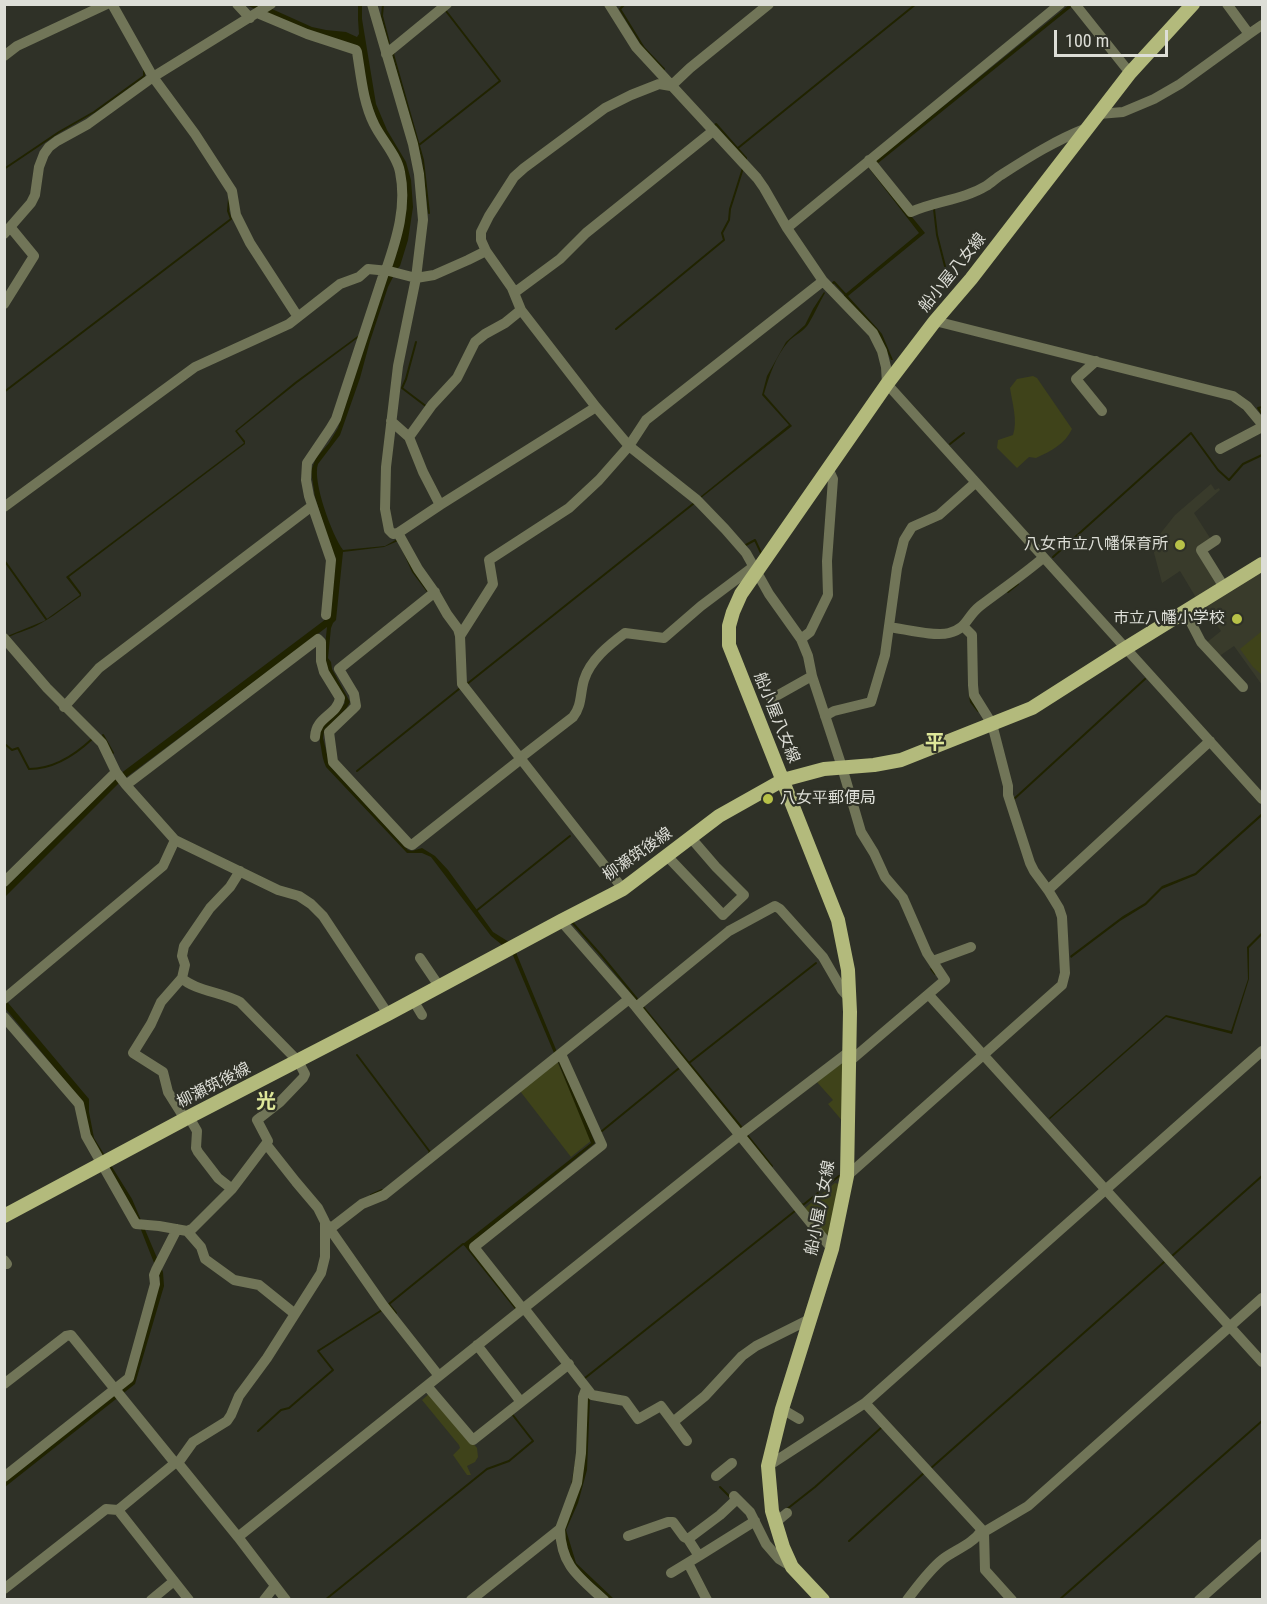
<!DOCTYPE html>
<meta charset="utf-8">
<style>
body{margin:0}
#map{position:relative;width:1267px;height:1604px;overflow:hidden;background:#2f3127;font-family:"Roboto Condensed",sans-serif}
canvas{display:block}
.frame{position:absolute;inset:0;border:6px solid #ddded7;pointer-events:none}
.scale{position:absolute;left:1054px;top:30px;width:114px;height:27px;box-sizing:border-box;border:3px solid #ddded7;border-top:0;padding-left:8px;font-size:18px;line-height:21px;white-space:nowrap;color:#ddded7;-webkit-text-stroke:4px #2f3127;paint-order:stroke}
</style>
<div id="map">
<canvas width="1267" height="1604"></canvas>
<div class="frame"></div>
<div class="scale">100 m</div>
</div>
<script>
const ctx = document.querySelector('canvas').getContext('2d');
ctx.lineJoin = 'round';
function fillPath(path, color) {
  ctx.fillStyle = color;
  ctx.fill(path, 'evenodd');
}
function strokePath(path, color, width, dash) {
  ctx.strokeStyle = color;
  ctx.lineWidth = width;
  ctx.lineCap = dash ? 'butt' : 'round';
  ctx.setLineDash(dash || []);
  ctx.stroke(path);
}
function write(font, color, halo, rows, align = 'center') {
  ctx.font = font + ' "Roboto Condensed","Noto Sans JP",sans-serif';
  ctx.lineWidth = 4.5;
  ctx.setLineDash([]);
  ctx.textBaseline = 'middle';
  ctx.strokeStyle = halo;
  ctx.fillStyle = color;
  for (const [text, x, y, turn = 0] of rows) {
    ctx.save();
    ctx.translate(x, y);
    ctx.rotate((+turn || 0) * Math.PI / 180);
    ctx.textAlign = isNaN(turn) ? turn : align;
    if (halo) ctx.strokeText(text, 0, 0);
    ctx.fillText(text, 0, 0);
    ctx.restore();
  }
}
fillPath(new Path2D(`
 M 1211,484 L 1215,490 L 1219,488 L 1220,490 L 1194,513 L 1212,541 L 1198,549 L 1221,587 L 1198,601 L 1180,571 L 1162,583 L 1153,549 L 1160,534 L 1175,515 Z
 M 1262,569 L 1262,685 L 1234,646 L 1218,657 L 1206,643 L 1221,631 L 1203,606 Z`), '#393b2b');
fillPath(new Path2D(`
 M 1033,376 L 1037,378 L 1072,429 C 1065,444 1051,451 1036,458 L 1029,457 L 1017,468 L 997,448 L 998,440 L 1013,435 C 1018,421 1012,402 1010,388 L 1017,379 Z
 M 1262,631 L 1262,675 L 1253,667 L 1240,649 Z
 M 843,1058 L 844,1123 L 828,1104 L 833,1100 L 816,1081 Z
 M 557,1061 L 592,1140 L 571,1157 L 520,1091 Z
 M 835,1183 L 839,1184 L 830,1237 L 825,1233 L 805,1208 Z
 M 430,1393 L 477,1448 L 478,1457 L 475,1462 L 467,1466 L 471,1475 L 467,1475 L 453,1455 L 460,1448 L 459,1445 L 422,1400 Z`), '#3f431a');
fillPath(new Path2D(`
 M 246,5 L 263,5 L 312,27 L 326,30 L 346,32 L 357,37 L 359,34 L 358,19 L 358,5 L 362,5 L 362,19 L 376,104 L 387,130 L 406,162 L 411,180 L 413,207 L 408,240 L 400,266 L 397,269 L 388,287 L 370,341 L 360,378 L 340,435 L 318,464 C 312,481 332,535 343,550 L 385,546 L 399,538 L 413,570 L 428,592 L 427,592 L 412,572 L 398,541 L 384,547 L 343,552 L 336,620 L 333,623 L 331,628 L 328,658 L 331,662 L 332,669 L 350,702 L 346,709 L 324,731 L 323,738 L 330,766 L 408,850 L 412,851 L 422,848 L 435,856 L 448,870 L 493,932 L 509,942 L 515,950 L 557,1052 L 554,1053 L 512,953 L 491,936 L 431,857 L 422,853 L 407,853 L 326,767 C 323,761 322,754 321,747 C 315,719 329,720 345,703 L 326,667 L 325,646 L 327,627 L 120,782 L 5,897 L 5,888 L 120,774 L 326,619 L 335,562 L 315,497 L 311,471 L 316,458 L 329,443 L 338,428 L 407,203 L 350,45 L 271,16 Z
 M 1069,5 L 1074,5 L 872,168 L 925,233 L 848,296 L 877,328 L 882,334 L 893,360 L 891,360 L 880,336 L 843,296 L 919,233 L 868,167 Z
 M 824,292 L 825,293 C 819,303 815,313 809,323 C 805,331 794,335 788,342 C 776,356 769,376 764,394 L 792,426 L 701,498 L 700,497 L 789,425 L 762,395 L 767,376 L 786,342 L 805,325 L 813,309 Z
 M 359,335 L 359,337 L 297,383 L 237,431 L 245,441 L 245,444 L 69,577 L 81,593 L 81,596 C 66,606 52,618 36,626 C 26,631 15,633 5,639 L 5,637 L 44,621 L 80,595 L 66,577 L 244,443 L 235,431 L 295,382 Z
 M 1262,813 L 1262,816 L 1196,875 L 1162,889 L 1146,905 L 1120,921 L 1071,958 L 1070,956 L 1123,916 L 1145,903 L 1162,886 L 1195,873 Z
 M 1262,932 L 1262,935 L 1249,948 L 1249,979 L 1232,1034 L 1166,1017 L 1050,1119 L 1049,1118 L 1166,1015 L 1231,1031 L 1248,979 L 1247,947 Z
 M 4,998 L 89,1099 L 89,1112 L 94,1138 L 132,1199 L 163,1272 L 164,1286 L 135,1384 L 5,1487 L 5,1482 L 132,1381 L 159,1284 L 160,1278 L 134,1212 L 91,1141 L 82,1101 L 5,1008 Z
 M 561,1060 L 595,1143 L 469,1245 L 517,1307 L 515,1309 L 463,1244 L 591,1143 L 558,1062 Z
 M 586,1398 L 590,1398 L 587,1470 L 578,1503 L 566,1530 L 576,1563 L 614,1599 L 610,1599 L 573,1565 L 563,1532 Z`), '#202300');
strokePath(new Path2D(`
 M 383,4 L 382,16 L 389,43
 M 625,4 L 620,9 L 644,48 L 664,69
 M 394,53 L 393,54 L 423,160 L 429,213
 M 713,127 L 716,124 L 746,158 L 746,160
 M 419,145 L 500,81 L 446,11
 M 738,148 L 916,4
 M 4,169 L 59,132 L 94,112 L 144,76 L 144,71
 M 934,209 L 937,235 L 947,274
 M 833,283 L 834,282 L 846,295
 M 616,329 L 724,240 L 722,233 L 729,220 L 730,209 L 743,168
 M 416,342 L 406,379 L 402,388 L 427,407
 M 4,392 L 231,219 L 228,211 L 229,199
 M 1262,407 L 1258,408 L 1262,414
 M 950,444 L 964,433
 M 744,546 L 755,540 L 761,553
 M 1053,557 L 1191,433 L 1218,470 L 1229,480 L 1243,464 L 1262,455
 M 4,560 L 46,619
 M 1008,592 L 1018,584
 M 467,684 L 693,504
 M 970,695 L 971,702 L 978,711
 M 103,735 L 113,753
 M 4,746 L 6,745 L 12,750 L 18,748 L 29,769 C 54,769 75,755 92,739
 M 357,771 L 459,689
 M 1014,799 L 1145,679
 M 476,911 L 570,836
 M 571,921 L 601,955 L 637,999
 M 931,969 L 935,974
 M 643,1007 L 742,1128
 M 357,1055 L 430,1152 L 429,1153
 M 689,1063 L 816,963
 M 602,1131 L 678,1069
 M 748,1136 L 772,1166
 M 371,1195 L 382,1190
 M 801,1204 L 803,1205 L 839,1176
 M 1172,1256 L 1262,1176
 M 396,1313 L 389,1304 L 463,1244 L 466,1245
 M 585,1378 L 795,1211
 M 258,1431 L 281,1410 L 289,1408 L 333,1370 L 318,1351 L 382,1310
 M 930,1469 L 1164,1262
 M 720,1487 L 730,1497
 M 787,1509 L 815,1487 L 882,1427
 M 849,1541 L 925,1472
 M 325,1600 L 487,1469 L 509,1461 L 533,1441 L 512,1414
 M 1059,1600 L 1262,1421`), '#202300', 2);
strokePath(new Path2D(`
 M 112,4 L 153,77 L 195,134 L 232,191 L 236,215 L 250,243 L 298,317
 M 237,4 L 250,18
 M 372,4 L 413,144 L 419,174 L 423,220 L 416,278 L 398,366 L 386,467 L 385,509 L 389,530 L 393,534 L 398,533 L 440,505 L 596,407
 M 609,4 L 636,47 L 757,178 L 764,188 L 787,228 L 823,281 L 873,333 L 882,351 L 886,367 L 887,384 L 1262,799
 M 1075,4 L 1130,73
 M 1227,4 L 1249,34
 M 257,13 L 307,34 L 356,50 L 357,52 C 361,76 363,102 374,124 C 381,139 397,155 400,172 C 407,206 397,238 386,270
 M 386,54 L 447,4
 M 4,56 L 17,46 L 107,4
 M 671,86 L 659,84 L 631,95 L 605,108 L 524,168 L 514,177 L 489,216 L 481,232 L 481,240 L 486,251 L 512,288 L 521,310 L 596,407 L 629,446 L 697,500 L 725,529 L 746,553 L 769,594 L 801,639 L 808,656 L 812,676 L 842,767 L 861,832 L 874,853 L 885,877 L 903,898 L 927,953 L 945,980 L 850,1061
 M 671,86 L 690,68 L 769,4
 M 1099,114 L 1123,112 L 1154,99 L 1180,84 L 1249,34 L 1262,25
 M 869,160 L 911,212 C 935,201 963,200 986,186 C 991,183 996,178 1001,175 C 1029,157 1056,140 1087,128
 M 787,228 L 1060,4
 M 4,234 L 31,203 L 35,195 L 39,167 L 44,154 L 49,147 L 57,141 L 88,124 L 153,77 L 271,4
 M 514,293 L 560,259 L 586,233 L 713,131
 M 4,304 L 34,256 L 11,228
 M 935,321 L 1233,396 L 1247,406 L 1262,424
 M 1096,361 L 1076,379 L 1102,411
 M 391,421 L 409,437
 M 1220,449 L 1262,427
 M 440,505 L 423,472 L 409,437 L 432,405 L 457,378 L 475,342 L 485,334 L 505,323 L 521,310
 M 4,507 L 195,367 L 289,324 L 340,284 L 359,277 L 368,269 L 389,271 L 416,278 L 434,275 L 468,260 L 486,251
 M 398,533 L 418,569 L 435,593 L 447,614 L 458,629 L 460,636 L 462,684 L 623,889
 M 1216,540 L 1201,550 L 1224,587
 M 435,592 L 339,669 L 354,694 L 356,706 L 352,710 L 329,732 L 333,762 L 408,843 L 412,845 L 521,759
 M 1185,611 L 1201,642 L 1243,687
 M 326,615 L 331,560 L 309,496 L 306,480 L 307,463 L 330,429 L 336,419 L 385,270
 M 889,627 C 905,629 935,637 949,633 C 968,628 966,617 980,606 C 1001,590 1023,575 1043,558
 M 964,627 L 972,635 L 973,685 L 974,695 L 992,724 L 1008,786 L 1008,795 L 1030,863 L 1034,871 L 1048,890
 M 460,636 L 493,584 L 489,560 L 569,508 L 599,480 L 629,446 L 646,420 L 823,281
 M 4,638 L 47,688 L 102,743 L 116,772 L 126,785 L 175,840 L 278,890 L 299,896 L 311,904 L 323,916 L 388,1014
 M 801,639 L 810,632 L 828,595 L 827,561 L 833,479 L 828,468
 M 771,699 L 812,676
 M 64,707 L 99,668 L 312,506
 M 825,716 L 834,711 L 871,702 L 885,655 L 897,568 L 904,540 L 912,527 L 939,515 L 975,483
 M 520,758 L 573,717 C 582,706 580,693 584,680 C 590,660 609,645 625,633 L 664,638 L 701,606 L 753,567
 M 126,785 L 318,639 L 321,642 L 321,661 L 324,672 L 340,698 C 337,716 316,716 315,737
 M 667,856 L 723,915 L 744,895 L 716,867 L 691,838
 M 4,882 L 116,772
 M 561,921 L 636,1007 L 832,1249
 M 420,958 L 439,986
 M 933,961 L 971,947
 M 182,978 C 193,990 225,993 240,1002 L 298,1061 L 305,1074 L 303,1078 L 280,1102 L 257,1120 L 268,1141 L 266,1144 L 296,1182 L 318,1208 L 325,1222 L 383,1305 L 439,1376
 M 929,995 L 1262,1362
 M 4,999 L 163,866 L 175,840
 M 413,1000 L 422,1015
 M 636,1007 L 729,931 L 775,906 L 780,909 L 823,957 L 842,990 L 849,998
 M 4,1017 L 79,1104 L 86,1136 L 136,1224 L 159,1226 L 187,1231 L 201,1247 L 205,1259 L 234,1280 L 259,1285 L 295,1314
 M 189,1117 L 197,1131 L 196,1148 L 198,1152 L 218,1178 L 232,1189
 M 185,1119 L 168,1092 L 163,1072 L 133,1053 L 151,1024 L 161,1002 L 182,978 L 185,965 L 182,956 L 184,946 L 210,908 L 230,887 L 240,871
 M 847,1176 L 1062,985 L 1065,973 L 1062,917 L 1059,908 L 1048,890 L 1210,741
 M 331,1228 L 362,1204 L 384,1195 L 629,999
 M 187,1231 L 192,1229 L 232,1189 L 266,1144
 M 4,1260 L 7,1264
 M 524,1308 L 592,1395 L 625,1401 L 638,1419 L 661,1406 L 673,1422 L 705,1396 L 742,1356 L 756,1346 L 810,1319
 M 523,1309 L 474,1247 L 602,1145 L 561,1054
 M 477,1345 L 521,1402
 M 4,1384 L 66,1336 L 71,1335 L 175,1463 L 178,1463 L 238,1537 L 286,1600
 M 427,1386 L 473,1440 L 569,1364
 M 586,1389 L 583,1397 L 581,1453 L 577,1483 L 560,1529 C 561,1566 579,1577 604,1600
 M 865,1403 L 984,1532 L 985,1570 L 1012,1600
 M 782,1409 L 799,1419
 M 673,1422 L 687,1441
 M 178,1463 L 193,1442 L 227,1421 L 231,1415 L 239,1396 L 267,1358 L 321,1273 L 325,1257 L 325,1222
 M 768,1466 L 865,1403 L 1262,1051
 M 716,1476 L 732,1463
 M 4,1477 L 129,1378 L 155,1284 L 154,1275 L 156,1270 L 177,1229
 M 734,1496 L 750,1512 L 766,1544 L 779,1559 L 792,1567
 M 118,1510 L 175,1463
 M 775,1523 L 787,1513
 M 984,1532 L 1028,1506 L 1262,1298
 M 628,1536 L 668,1522 L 673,1522 L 684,1537 L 688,1539 L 720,1515 L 737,1499
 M 238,1537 L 740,1135 L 850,1051
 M 699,1556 L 755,1521
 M 688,1563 L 707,1600
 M 671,1573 L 699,1556 L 688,1539
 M 4,1589 L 106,1509 L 118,1510 L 189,1600
 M 151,1600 L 174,1581
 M 264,1600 L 275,1586
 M 471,1600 L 560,1529
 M 907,1600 C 918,1586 929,1570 943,1559 C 955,1550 973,1544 982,1530
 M 1199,1600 L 1262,1544`), '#717558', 10);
strokePath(new Path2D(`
 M 4,1216 L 185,1119 L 388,1014 L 561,921 L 623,889 L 719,816 L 783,780 L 824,769 L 874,765 L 901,760 L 1032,708 L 1126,648 L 1262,564
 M 823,1600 L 792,1567 L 783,1547 L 772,1511 L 768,1466 L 782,1409 L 832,1249 L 847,1176 L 850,1012 L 848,970 L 838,920 L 729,645 L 729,626 L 733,612 L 741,594 L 887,384 L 935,321 L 971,279 L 1130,73 L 1193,4`), '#b3ba7c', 14);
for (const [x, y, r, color] of [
 [1180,545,6,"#b7c148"],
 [1237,619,6,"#b7c148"],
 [768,799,6,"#b7c148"]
]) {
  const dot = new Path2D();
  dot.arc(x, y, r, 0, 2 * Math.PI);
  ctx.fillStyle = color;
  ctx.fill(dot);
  strokePath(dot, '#2f3127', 2);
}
write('16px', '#ddded7', '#2f3127', [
 ["船小屋八女線",953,273,-51],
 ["船小屋八女線",776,718,68],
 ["柳瀬筑後線",638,855,-35],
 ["柳瀬筑後線",214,1086,-27],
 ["船小屋八女線",821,1208,-79]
]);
write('16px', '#ddded7', '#2f3127', [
 ["八女市立八幡保育所",1168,545],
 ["市立八幡小学校",1225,619],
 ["八女平郵便局",780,799,"left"]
], 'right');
write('bold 20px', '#dfe89a', '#2f3127', [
 ["平",935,744],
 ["光",266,1103]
]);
</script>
